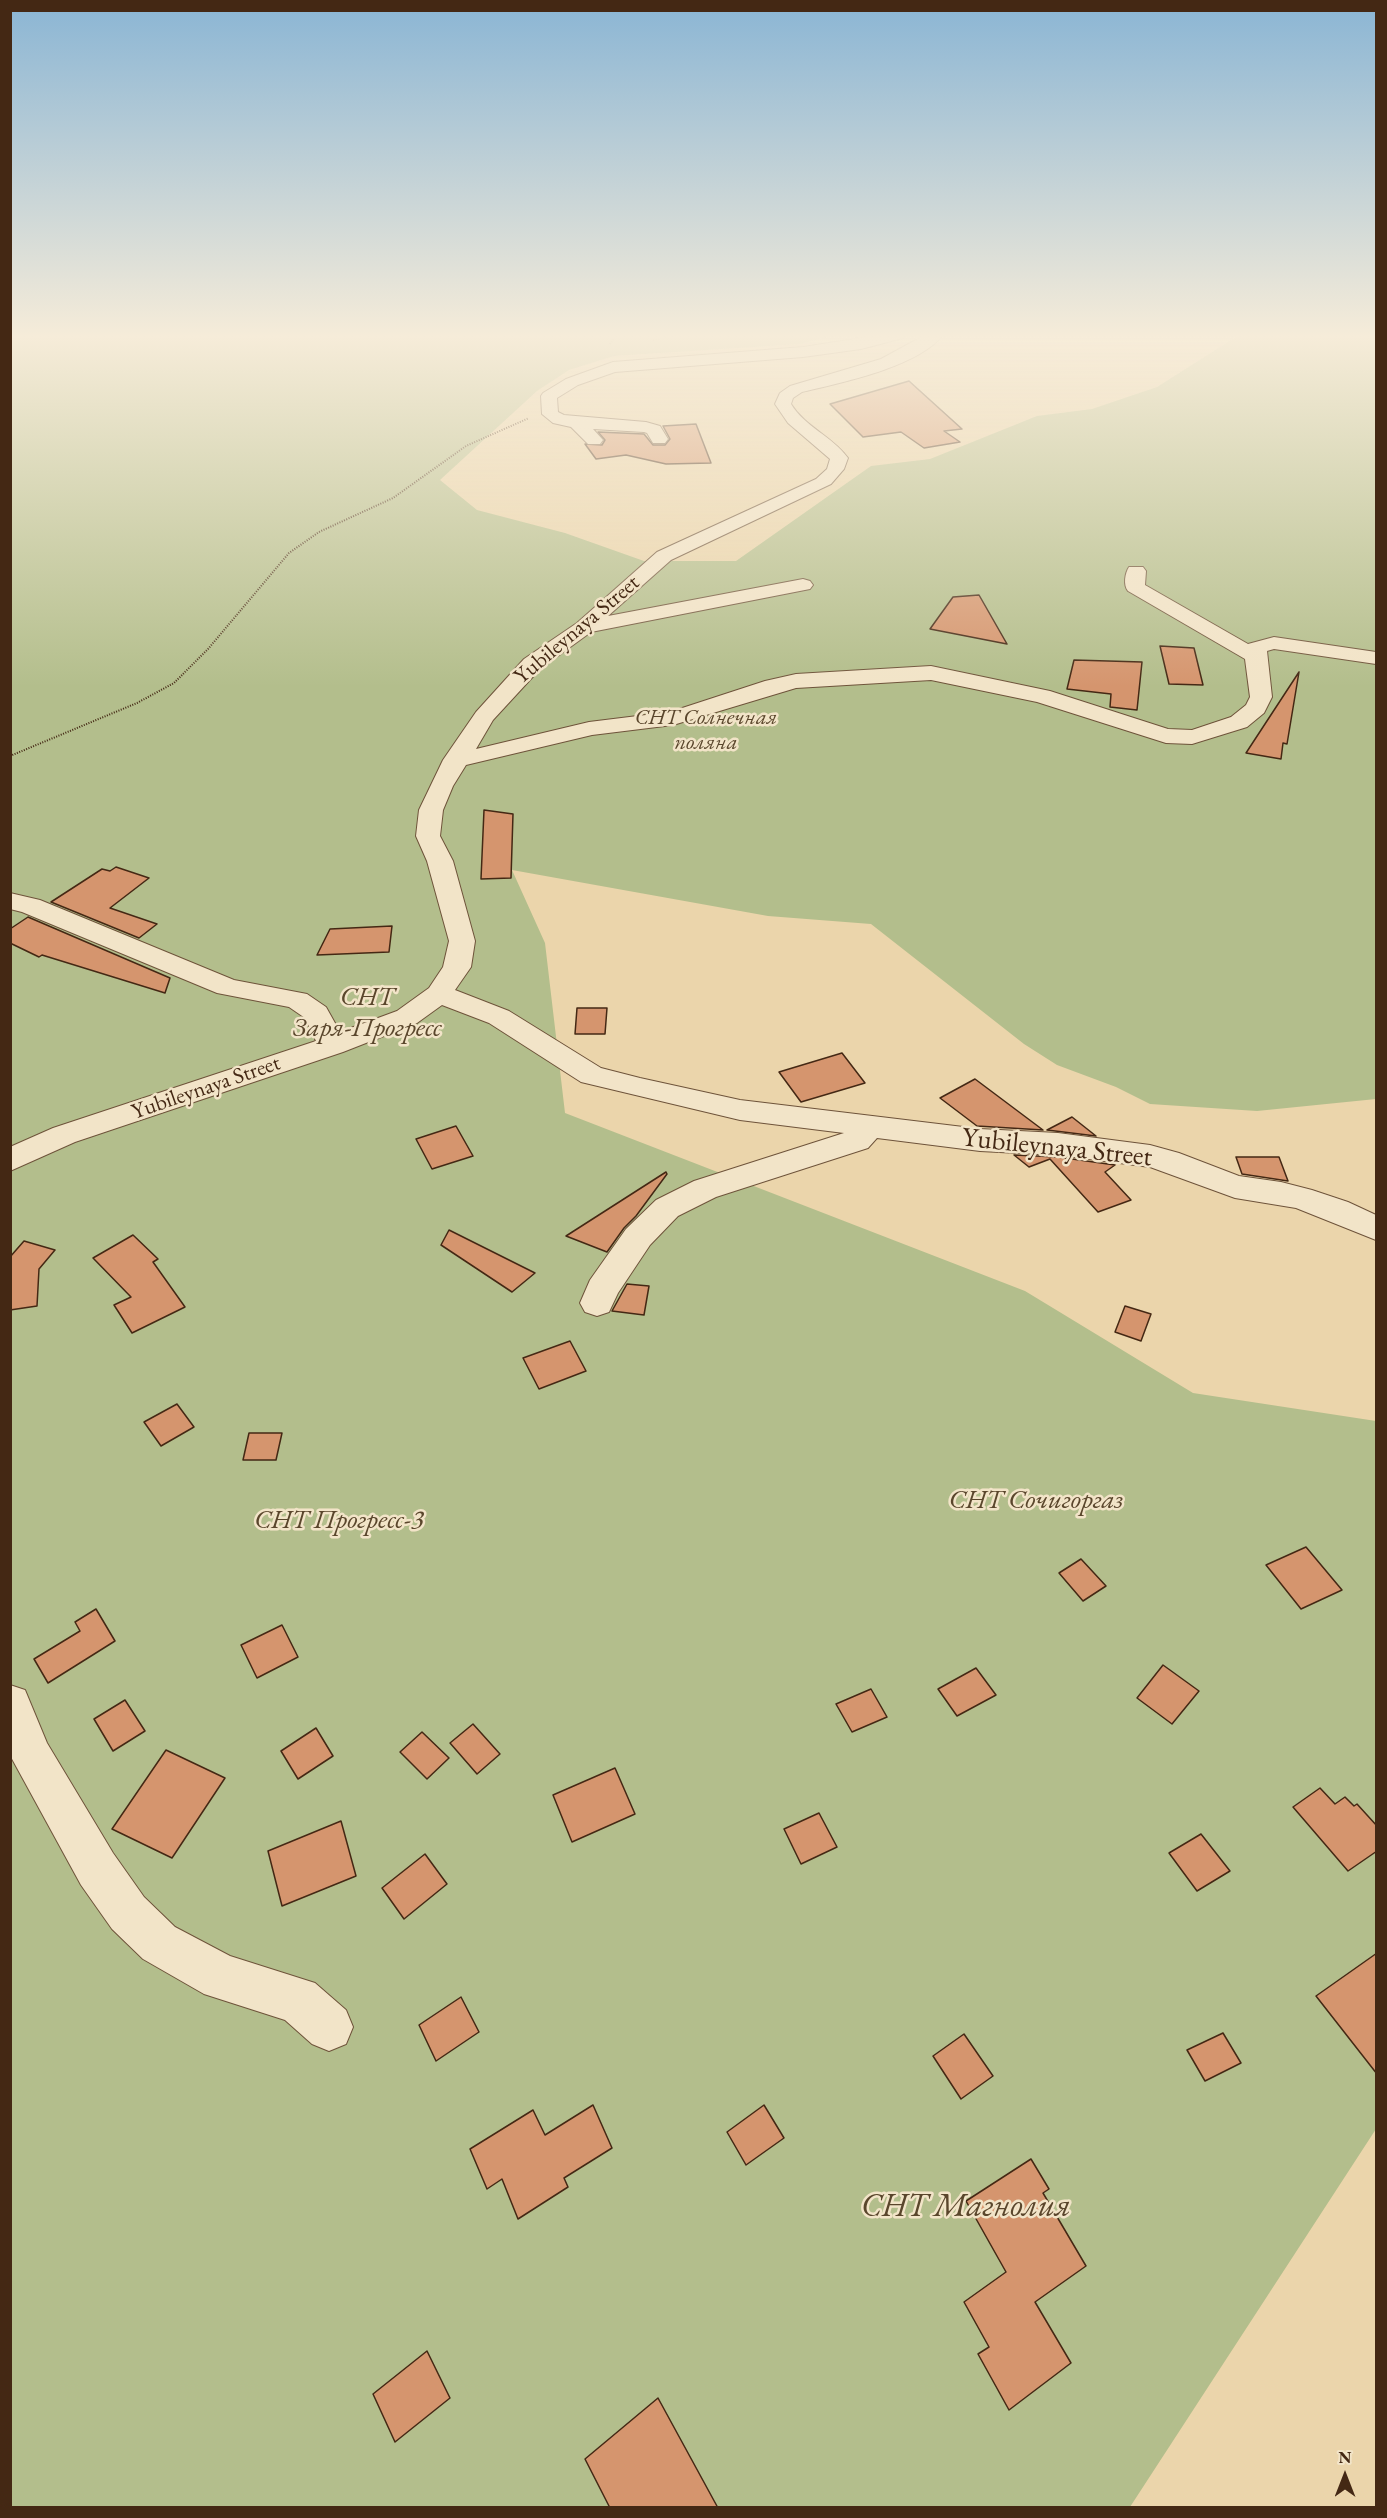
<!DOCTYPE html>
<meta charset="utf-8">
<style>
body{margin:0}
#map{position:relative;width:1387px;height:2518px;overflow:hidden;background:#ebd5ab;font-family:"EB Garamond",serif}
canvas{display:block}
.frame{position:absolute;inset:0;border:12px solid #442814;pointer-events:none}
.north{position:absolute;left:1315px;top:2446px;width:60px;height:60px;-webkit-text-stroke:4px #f2e4c8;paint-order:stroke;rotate:0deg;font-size:16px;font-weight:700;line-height:24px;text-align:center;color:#442814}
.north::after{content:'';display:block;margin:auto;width:21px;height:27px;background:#442814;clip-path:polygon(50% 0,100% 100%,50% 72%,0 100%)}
</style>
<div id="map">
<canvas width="1387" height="2518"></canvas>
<div class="frame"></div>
<div class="north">N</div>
</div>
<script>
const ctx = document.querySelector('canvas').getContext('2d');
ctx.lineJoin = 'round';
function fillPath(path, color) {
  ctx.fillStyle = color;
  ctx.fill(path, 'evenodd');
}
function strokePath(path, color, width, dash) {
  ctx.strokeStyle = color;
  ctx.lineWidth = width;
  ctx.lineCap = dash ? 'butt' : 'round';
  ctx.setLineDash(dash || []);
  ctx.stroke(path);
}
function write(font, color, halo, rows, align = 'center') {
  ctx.font = font + ' "EB Garamond",serif';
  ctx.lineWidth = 5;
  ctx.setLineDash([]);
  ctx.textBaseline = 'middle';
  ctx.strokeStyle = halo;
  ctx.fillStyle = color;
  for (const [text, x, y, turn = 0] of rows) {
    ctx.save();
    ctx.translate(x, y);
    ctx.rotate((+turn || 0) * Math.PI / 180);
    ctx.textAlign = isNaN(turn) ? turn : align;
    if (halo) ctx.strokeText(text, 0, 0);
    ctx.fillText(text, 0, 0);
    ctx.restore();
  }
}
fillPath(new Path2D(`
 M 11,335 L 834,335 L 800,344 L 614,356 L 569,370 L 537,391 L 440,480 L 477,510 L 565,533 L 644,561 L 736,561 L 871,466 L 930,459 L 1037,416 L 1092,409 L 1157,387 L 1239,335 L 1376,335 L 1376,1099 L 1257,1111 L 1150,1104 L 1116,1087 L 1057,1065 L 1024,1044 L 871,924 L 768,916 L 512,870 L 545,943 L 565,1113 L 1025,1291 L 1193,1393 L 1376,1421 L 1376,2129 L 1130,2507 L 11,2508 Z`), '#b3be8c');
const building = new Path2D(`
 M 909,381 L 962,429 L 944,431 L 960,442 L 924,448 L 901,432 L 863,437 L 830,404 Z
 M 696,424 L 711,463 L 666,464 L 626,455 L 596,459 L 585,444 L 602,445 L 605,440 L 598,432 L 644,434 L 653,445 L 665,445 L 670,439 L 663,426 Z
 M 979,595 L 1007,644 L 930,629 L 953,597 Z
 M 1160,646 L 1194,648 L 1203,685 L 1169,684 Z
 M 1074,660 L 1142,662 L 1137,710 L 1110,707 L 1111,694 L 1067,689 Z
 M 1299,672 L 1287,744 L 1283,743 L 1281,759 L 1246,753 Z
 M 484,810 L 513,814 L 511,878 L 481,879 Z
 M 116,867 L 149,878 L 110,908 L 157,924 L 139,938 L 51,902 L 102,869 L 110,871 Z
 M 28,917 L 170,978 L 165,993 L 42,955 L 39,957 L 10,943 L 10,929 Z
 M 392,926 L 389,952 L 317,955 L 330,929 Z
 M 577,1008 L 607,1008 L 605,1034 L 575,1034 Z
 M 842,1053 L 865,1083 L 801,1102 L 779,1072 Z
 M 975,1079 L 1043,1130 L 977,1126 L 940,1098 Z
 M 1072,1117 L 1096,1136 L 1047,1130 Z
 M 456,1126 L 473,1156 L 432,1169 L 416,1139 Z
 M 1014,1155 L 1058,1157 L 1115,1165 L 1105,1172 L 1131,1200 L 1098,1212 L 1050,1159 L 1029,1167 Z
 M 1236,1157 L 1279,1157 L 1288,1181 L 1242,1174 Z
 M 666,1172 L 667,1174 L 636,1216 L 624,1228 L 607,1252 L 566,1236 Z
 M 449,1230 L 535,1273 L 512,1292 L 441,1245 Z
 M 133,1235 L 158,1259 L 153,1262 L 185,1307 L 132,1333 L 114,1305 L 131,1297 L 93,1258 Z
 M 24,1241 L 55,1250 L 39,1269 L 37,1306 L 10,1310 L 10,1257 Z
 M 627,1284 L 649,1286 L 644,1315 L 612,1311 Z
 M 1125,1306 L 1151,1314 L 1141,1341 L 1115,1332 Z
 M 570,1341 L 586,1371 L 539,1389 L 523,1358 Z
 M 177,1404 L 194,1427 L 161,1446 L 144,1422 Z
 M 249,1433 L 282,1433 L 276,1460 L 243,1460 Z
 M 1306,1547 L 1342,1590 L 1301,1609 L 1266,1565 Z
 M 1081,1559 L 1106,1586 L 1083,1601 L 1059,1573 Z
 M 96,1609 L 115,1641 L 48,1683 L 34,1659 L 80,1631 L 75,1622 Z
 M 282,1625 L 298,1657 L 257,1678 L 241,1645 Z
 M 1163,1665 L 1199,1691 L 1172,1724 L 1137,1698 Z
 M 976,1668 L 996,1695 L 957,1716 L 938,1689 Z
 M 871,1689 L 887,1717 L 852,1732 L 836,1704 Z
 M 125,1700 L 145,1731 L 113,1751 L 94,1719 Z
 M 473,1724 L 500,1754 L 477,1774 L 450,1743 Z
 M 316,1728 L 333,1756 L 298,1779 L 281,1751 Z
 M 422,1732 L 449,1758 L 427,1779 L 400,1752 Z
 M 166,1750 L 225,1778 L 172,1858 L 112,1829 Z
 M 615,1768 L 635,1814 L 572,1842 L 553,1795 Z
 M 1320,1788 L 1335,1804 L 1345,1797 L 1354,1806 L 1357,1804 L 1377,1826 L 1377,1851 L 1348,1871 L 1293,1807 Z
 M 819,1813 L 837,1847 L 801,1864 L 784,1829 Z
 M 341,1821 L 356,1876 L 282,1906 L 268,1851 Z
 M 1201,1834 L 1230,1871 L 1197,1891 L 1169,1853 Z
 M 425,1854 L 447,1884 L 404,1919 L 382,1888 Z
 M 1377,1953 L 1377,2074 L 1316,1996 Z
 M 461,1997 L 479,2032 L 436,2061 L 419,2025 Z
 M 1223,2033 L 1241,2063 L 1205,2081 L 1187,2050 Z
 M 964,2034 L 993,2076 L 961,2099 L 933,2056 Z
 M 593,2105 L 612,2148 L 564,2178 L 568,2187 L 518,2219 L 502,2179 L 487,2189 L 470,2149 L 533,2110 L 545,2135 Z
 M 764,2105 L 784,2138 L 746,2165 L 727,2132 Z
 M 1031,2159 L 1049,2189 L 1043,2193 L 1086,2266 L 1035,2302 L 1071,2363 L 1009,2410 L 978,2354 L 989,2347 L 964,2302 L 1006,2272 L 966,2201 Z
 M 427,2351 L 450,2398 L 395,2442 L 373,2394 Z
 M 658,2398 L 718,2508 L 610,2508 L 585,2459 Z`);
fillPath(building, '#d5956e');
strokePath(building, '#442814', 1.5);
const minor = new Path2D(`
 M 880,335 L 906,335 L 903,338 L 861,349 L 803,357 L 615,372 L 578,385 L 557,398 L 558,412 L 564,415 L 646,422 L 660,426 L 668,439 L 665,443 L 653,443 L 647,433 L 644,432 L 593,429 L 603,440 L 600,444 L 588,444 L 571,427 L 553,423 L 542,414 L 541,396 L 543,393 L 566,379 L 613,362 L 803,347 Z
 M 925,335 L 943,335 C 918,367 840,383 802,392 L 793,398 L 791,404 C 805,427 832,436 848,458 L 844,469 L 831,484 L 671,560 L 608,616 L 803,579 L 810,581 L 813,585 L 810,589 L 591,632 L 540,669 L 493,720 L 476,749 L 589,722 L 670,712 L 765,681 L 796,674 L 931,666 L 1050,691 L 1168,729 L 1192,730 L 1231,717 L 1246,705 L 1250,697 L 1245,659 L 1128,591 C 1123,585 1125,573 1129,567 L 1143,567 L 1146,571 L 1145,585 L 1248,644 L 1274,637 L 1376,652 L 1376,664 L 1274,649 L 1267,651 L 1272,697 L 1264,713 L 1247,727 L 1192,744 L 1166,743 L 1037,702 L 931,680 L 796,688 L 673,725 L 592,735 L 466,765 L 453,786 L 443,810 L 440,836 L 453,861 L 475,941 L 471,967 L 455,990 L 509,1011 L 601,1068 L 640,1078 L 740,1100 L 980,1129 L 1058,1133 L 1150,1145 L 1179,1153 L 1239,1176 L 1281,1182 L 1312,1190 L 1348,1202 L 1376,1215 L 1376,1240 L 1296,1208 L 1235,1198 L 1150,1167 L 1058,1155 L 980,1151 L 877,1138 L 868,1148 L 716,1197 L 678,1216 L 650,1245 L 618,1293 L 609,1312 L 597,1316 L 585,1312 L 580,1303 L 590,1280 L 626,1229 L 656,1200 L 694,1181 L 844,1133 L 740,1120 L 581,1082 L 489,1023 L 442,1005 L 417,1023 L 343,1052 L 75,1142 L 10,1171 L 10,1147 L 53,1128 L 316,1041 L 305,1018 L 289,1007 L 217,993 L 22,912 L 10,909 L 10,893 L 40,900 L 234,980 L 307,994 L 326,1007 L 340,1032 L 397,1011 L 429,988 L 443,967 L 449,941 L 427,861 L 416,836 L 419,810 L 443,760 L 476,712 L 524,659 L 577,623 L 657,552 L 816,479 L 827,469 L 830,459 L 788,423 L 775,404 L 780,393 L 790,386 L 881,359 Z
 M 10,1685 L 25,1690 L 47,1743 L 113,1853 L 144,1897 L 175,1927 L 230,1956 L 315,1983 L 346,2010 L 353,2027 L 346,2044 L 329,2051 L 312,2044 L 285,2020 L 204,1994 L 143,1959 L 112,1929 L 81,1885 L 11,1757 Z`);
strokePath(minor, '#6e533a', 2);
strokePath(new Path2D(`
 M 653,340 L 671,335
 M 610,344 L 616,335
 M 10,756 L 137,703 L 174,683 L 208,649 L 289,553 L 319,532 L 393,498 L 466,446 L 529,418`), '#442814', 2, [1, 1.5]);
fillPath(minor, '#f2e4c8');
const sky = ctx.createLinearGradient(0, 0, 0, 687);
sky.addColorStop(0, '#8ab5d4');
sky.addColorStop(0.49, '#f6ecd9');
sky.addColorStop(1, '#f6ecd900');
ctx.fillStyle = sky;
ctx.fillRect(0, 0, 1387, 687);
write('22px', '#442814', '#f2e4c8', [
 ["Yubileynaya Street",577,630,-40],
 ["Yubileynaya Street",206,1088,-19]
]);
write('italic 22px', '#5a462c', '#f2e4c8', [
 ["СНТ Солнечная",706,718],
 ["поляна",706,743]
]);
write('italic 27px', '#5a462c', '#f2e4c8', [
 ["СНТ",367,998],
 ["Заря-Прогресс",367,1029],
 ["СНТ Сочигоргаз",1036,1501],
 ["СНТ Прогресс-3",339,1521]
]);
write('27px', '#442814', '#f2e4c8', [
 ["Yubileynaya Street",1057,1148,6]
]);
write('italic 33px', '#5a462c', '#f2e4c8', [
 ["СНТ Магнолия",966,2207]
]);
</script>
